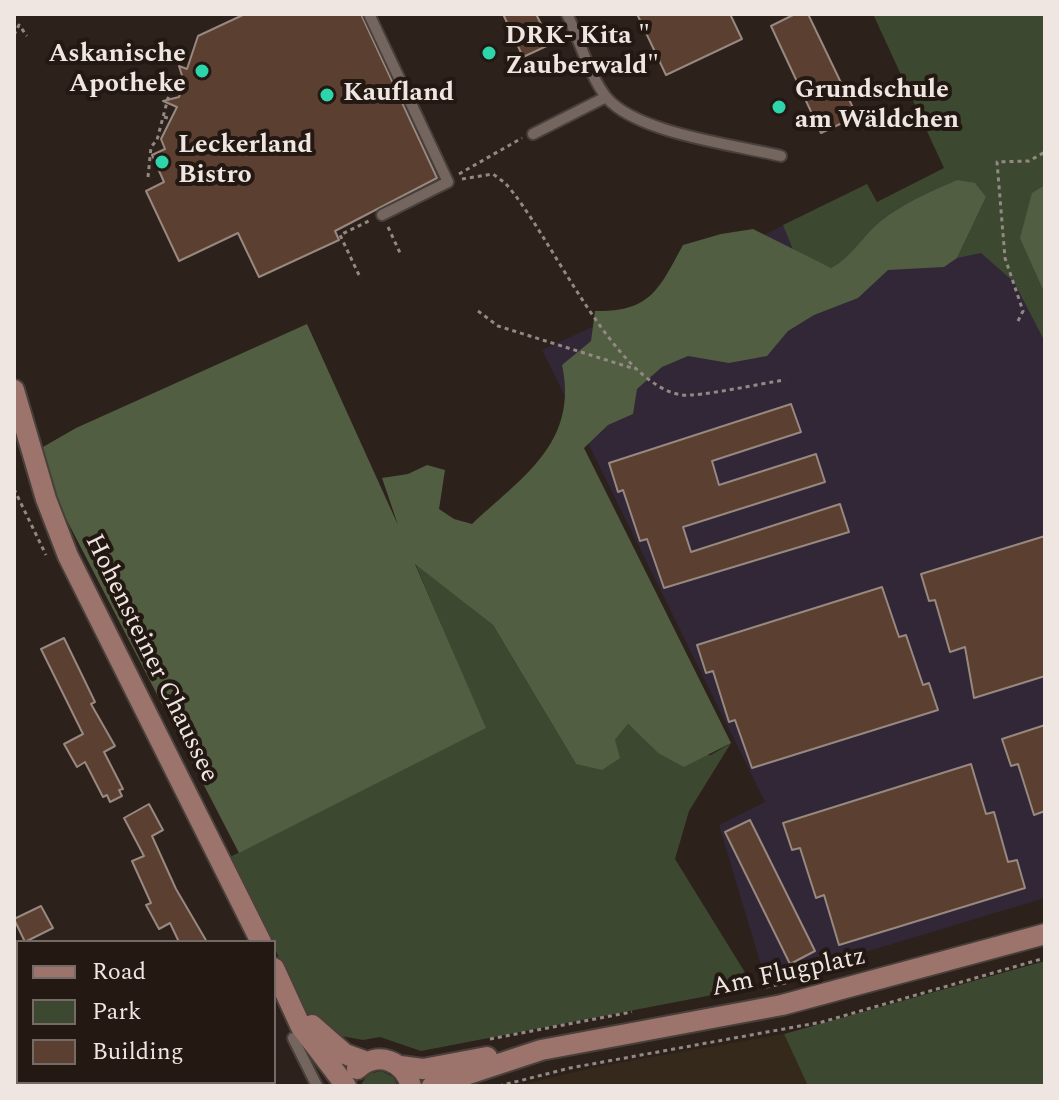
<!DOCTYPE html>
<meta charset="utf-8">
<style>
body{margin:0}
#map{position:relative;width:1059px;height:1100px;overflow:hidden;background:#2d211b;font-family:Spectral,serif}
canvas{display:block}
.frame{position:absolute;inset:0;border:16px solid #efe6e2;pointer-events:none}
.legend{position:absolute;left:16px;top:940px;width:260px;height:144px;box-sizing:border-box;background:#231812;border:2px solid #756a65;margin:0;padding:10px 14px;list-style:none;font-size:24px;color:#efe6e2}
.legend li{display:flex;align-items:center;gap:16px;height:40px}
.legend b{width:40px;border:2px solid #756a65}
</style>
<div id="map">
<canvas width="1059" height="1100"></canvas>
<div class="frame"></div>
<ul class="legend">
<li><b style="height:10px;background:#9d746c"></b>Road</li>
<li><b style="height:22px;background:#3d4830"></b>Park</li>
<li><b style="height:22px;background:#5b3f30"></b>Building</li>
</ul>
</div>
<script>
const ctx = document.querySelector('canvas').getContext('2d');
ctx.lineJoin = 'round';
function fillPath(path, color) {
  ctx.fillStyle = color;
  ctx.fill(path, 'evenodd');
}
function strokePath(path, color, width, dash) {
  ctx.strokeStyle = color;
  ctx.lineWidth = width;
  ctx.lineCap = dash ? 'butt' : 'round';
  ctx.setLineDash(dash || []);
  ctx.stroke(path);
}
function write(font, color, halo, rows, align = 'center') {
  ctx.font = font + ' Spectral,serif';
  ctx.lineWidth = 8;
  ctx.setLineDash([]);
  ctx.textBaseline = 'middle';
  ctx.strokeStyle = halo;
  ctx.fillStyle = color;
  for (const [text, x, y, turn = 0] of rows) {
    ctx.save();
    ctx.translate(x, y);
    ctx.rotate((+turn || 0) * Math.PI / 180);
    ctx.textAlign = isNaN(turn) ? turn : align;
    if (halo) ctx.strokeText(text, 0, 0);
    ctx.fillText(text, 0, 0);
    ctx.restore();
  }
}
fillPath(new Path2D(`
 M 784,1034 L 808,1086 L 515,1086 L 601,1066 Z`), '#35291b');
fillPath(new Path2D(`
 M 978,163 L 1045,304 L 1045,898 L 766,982 L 719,825 L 765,802 L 542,350 L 671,291 L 668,282 L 867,184 L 879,208 Z`), '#312736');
fillPath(new Path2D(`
 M 873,14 L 1045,14 L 1045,342 L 1014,282 L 981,253 L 957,258 L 986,197 L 957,180 C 931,191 904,203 882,220 C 863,235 852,257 831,268 L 794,252 L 783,225 L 867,184 L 877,202 L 944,168 Z
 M 415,563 L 493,625 L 576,764 L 615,740 L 628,724 L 658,753 L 711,755 L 731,743 L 689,811 L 675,859 L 754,987 L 421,1051 L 380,1037 L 363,1040 L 341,1036 L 336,1042 L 307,1012 L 228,858 L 485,728 Z
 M 1045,961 L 1045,1086 L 808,1086 L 784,1034 Z
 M 382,1071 L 393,1077 L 398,1086 L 360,1086 L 368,1074 Z`), '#3d4830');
fillPath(new Path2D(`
 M 957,180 L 975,183 L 986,197 L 957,258 L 944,267 L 888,270 L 858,298 L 814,315 L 788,331 L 767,356 L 729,363 L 688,356 L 662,367 L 637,389 L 633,414 L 608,425 L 584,448 L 731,743 L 684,767 L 658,753 L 628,724 L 615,740 L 620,758 L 602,770 L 576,764 L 493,625 L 415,564 L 486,728 L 239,853 L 61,509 L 36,451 L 76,428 L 307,324 L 398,525 L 382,478 L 408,474 L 427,465 L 445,470 L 439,509 L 454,519 L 472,524 C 521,478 579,443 562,365 L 591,341 L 595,311 C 651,312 659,289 683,245 L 721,234 L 753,229 L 831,268 C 852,257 863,235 882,220 C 904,203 931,191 957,180 Z
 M 1045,185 L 1045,294 L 1020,238 L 1032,193 Z`), '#515e42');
const building = new Path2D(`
 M 245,14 L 361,14 L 437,178 L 335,231 L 339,240 L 259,277 L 238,233 L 179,261 L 146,191 L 164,182 L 152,155 L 165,149 L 161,139 L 177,107 L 163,101 L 179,97 L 184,82 L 179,66 L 187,69 L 198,36 Z
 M 503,14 L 536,14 L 551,44 L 523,57 Z
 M 637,14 L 730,14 L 742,39 L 666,75 Z
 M 795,14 L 808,14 L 857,116 L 821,133 L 771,26 Z
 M 791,404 L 801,432 L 712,461 L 719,485 L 816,454 L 825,482 L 683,527 L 691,552 L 840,504 L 849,532 L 664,588 L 647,539 L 640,541 L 623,490 L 618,492 L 609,463 Z
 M 1045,536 L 1045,676 L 974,698 L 965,647 L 950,652 L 935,600 L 929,601 L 921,574 Z
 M 882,587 L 899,637 L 906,635 L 923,685 L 929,683 L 938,710 L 752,768 L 735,720 L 729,722 L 713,671 L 706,673 L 697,645 Z
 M 64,638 L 95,702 L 91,704 L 115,746 L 104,752 L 123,789 L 119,790 L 122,796 L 110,802 L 107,795 L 103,797 L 85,762 L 77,767 L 64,744 L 83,734 L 41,649 Z
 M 1045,725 L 1045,811 L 1034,815 L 1018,764 L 1011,766 L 1002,739 Z
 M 971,764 L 986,814 L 994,812 L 1008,862 L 1017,860 L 1025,888 L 839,945 L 824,895 L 816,898 L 800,848 L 792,850 L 783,823 Z
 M 149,804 L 163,830 L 152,836 L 176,889 L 207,942 L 179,942 L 170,923 L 159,929 L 146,905 L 151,903 L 132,861 L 144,856 L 124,818 Z
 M 750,820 L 815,951 L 790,964 L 725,832 Z
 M 41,906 L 53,928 L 25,942 L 14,919 Z`);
fillPath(building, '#5b3f30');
strokePath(building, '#978880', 2);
const lane = new Path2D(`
 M 369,14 L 448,182 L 382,215
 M 567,14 C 578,37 591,79 607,98 C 637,133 735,145 781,156
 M 533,134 L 606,97
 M 293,1038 L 317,1086`);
const street = new Path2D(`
 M 53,1086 L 59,1082`);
const secondary = new Path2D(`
 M 14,390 L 46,499 L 68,556 L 261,942
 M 274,968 L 301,1027 L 346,1086
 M 312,1025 L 345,1054 L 367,1062
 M 400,1066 L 423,1069 L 487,1057
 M 357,1069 C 378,1050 404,1061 411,1086
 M 432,1086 L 541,1050 L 782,1005 L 1045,934`);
strokePath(lane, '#49403b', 14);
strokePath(street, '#49403b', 24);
strokePath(secondary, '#49403b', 24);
strokePath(new Path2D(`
 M 14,35 L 19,25 L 27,36
 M 168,81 L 183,88
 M 164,117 L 172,119
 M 459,174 L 522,138
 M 148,177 L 151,147 L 157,140 L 172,83 L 183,78
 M 462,179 L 493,174 L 505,183 C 550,232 614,385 682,395 C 700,397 763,383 785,380
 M 388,227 L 401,255
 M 359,275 L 340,235 L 369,221
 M 478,311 L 498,326 L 635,369
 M 1018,321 L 1023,311 L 1005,258 L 997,162 L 1029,161 L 1045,152
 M 14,489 L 46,555
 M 766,987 L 786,983
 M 490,1039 L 632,1012
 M 499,1086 L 570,1068 L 822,1022 L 1045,958`), '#938984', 3, [4, 4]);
strokePath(lane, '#74665f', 10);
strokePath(street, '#74665f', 20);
strokePath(secondary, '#9d746c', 20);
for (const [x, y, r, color] of [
 [489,53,8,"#2dd5ab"],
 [202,71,8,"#2dd5ab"],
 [327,95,8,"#2dd5ab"],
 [779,107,8,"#2dd5ab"],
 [162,162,8,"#2dd5ab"]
]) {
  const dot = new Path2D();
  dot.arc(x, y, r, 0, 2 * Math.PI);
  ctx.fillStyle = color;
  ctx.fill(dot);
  strokePath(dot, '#231812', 3);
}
write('bold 26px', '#efe6e2', '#231812', [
 ["DRK- Kita \"",505,38],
 ["Zauberwald\"",505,68],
 ["Askanische",186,56,"right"],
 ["Apotheke",186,86,"right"],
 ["Grundschule",795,92],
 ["am Wäldchen",795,122],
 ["Kaufland",343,95],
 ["Leckerland",178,147],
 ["Bistro",178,177]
], 'left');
write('26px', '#efe6e2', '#231812', [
 ["Hohensteiner Chaussee",150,659,64],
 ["Am Flugplatz",789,974,-12]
]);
</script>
